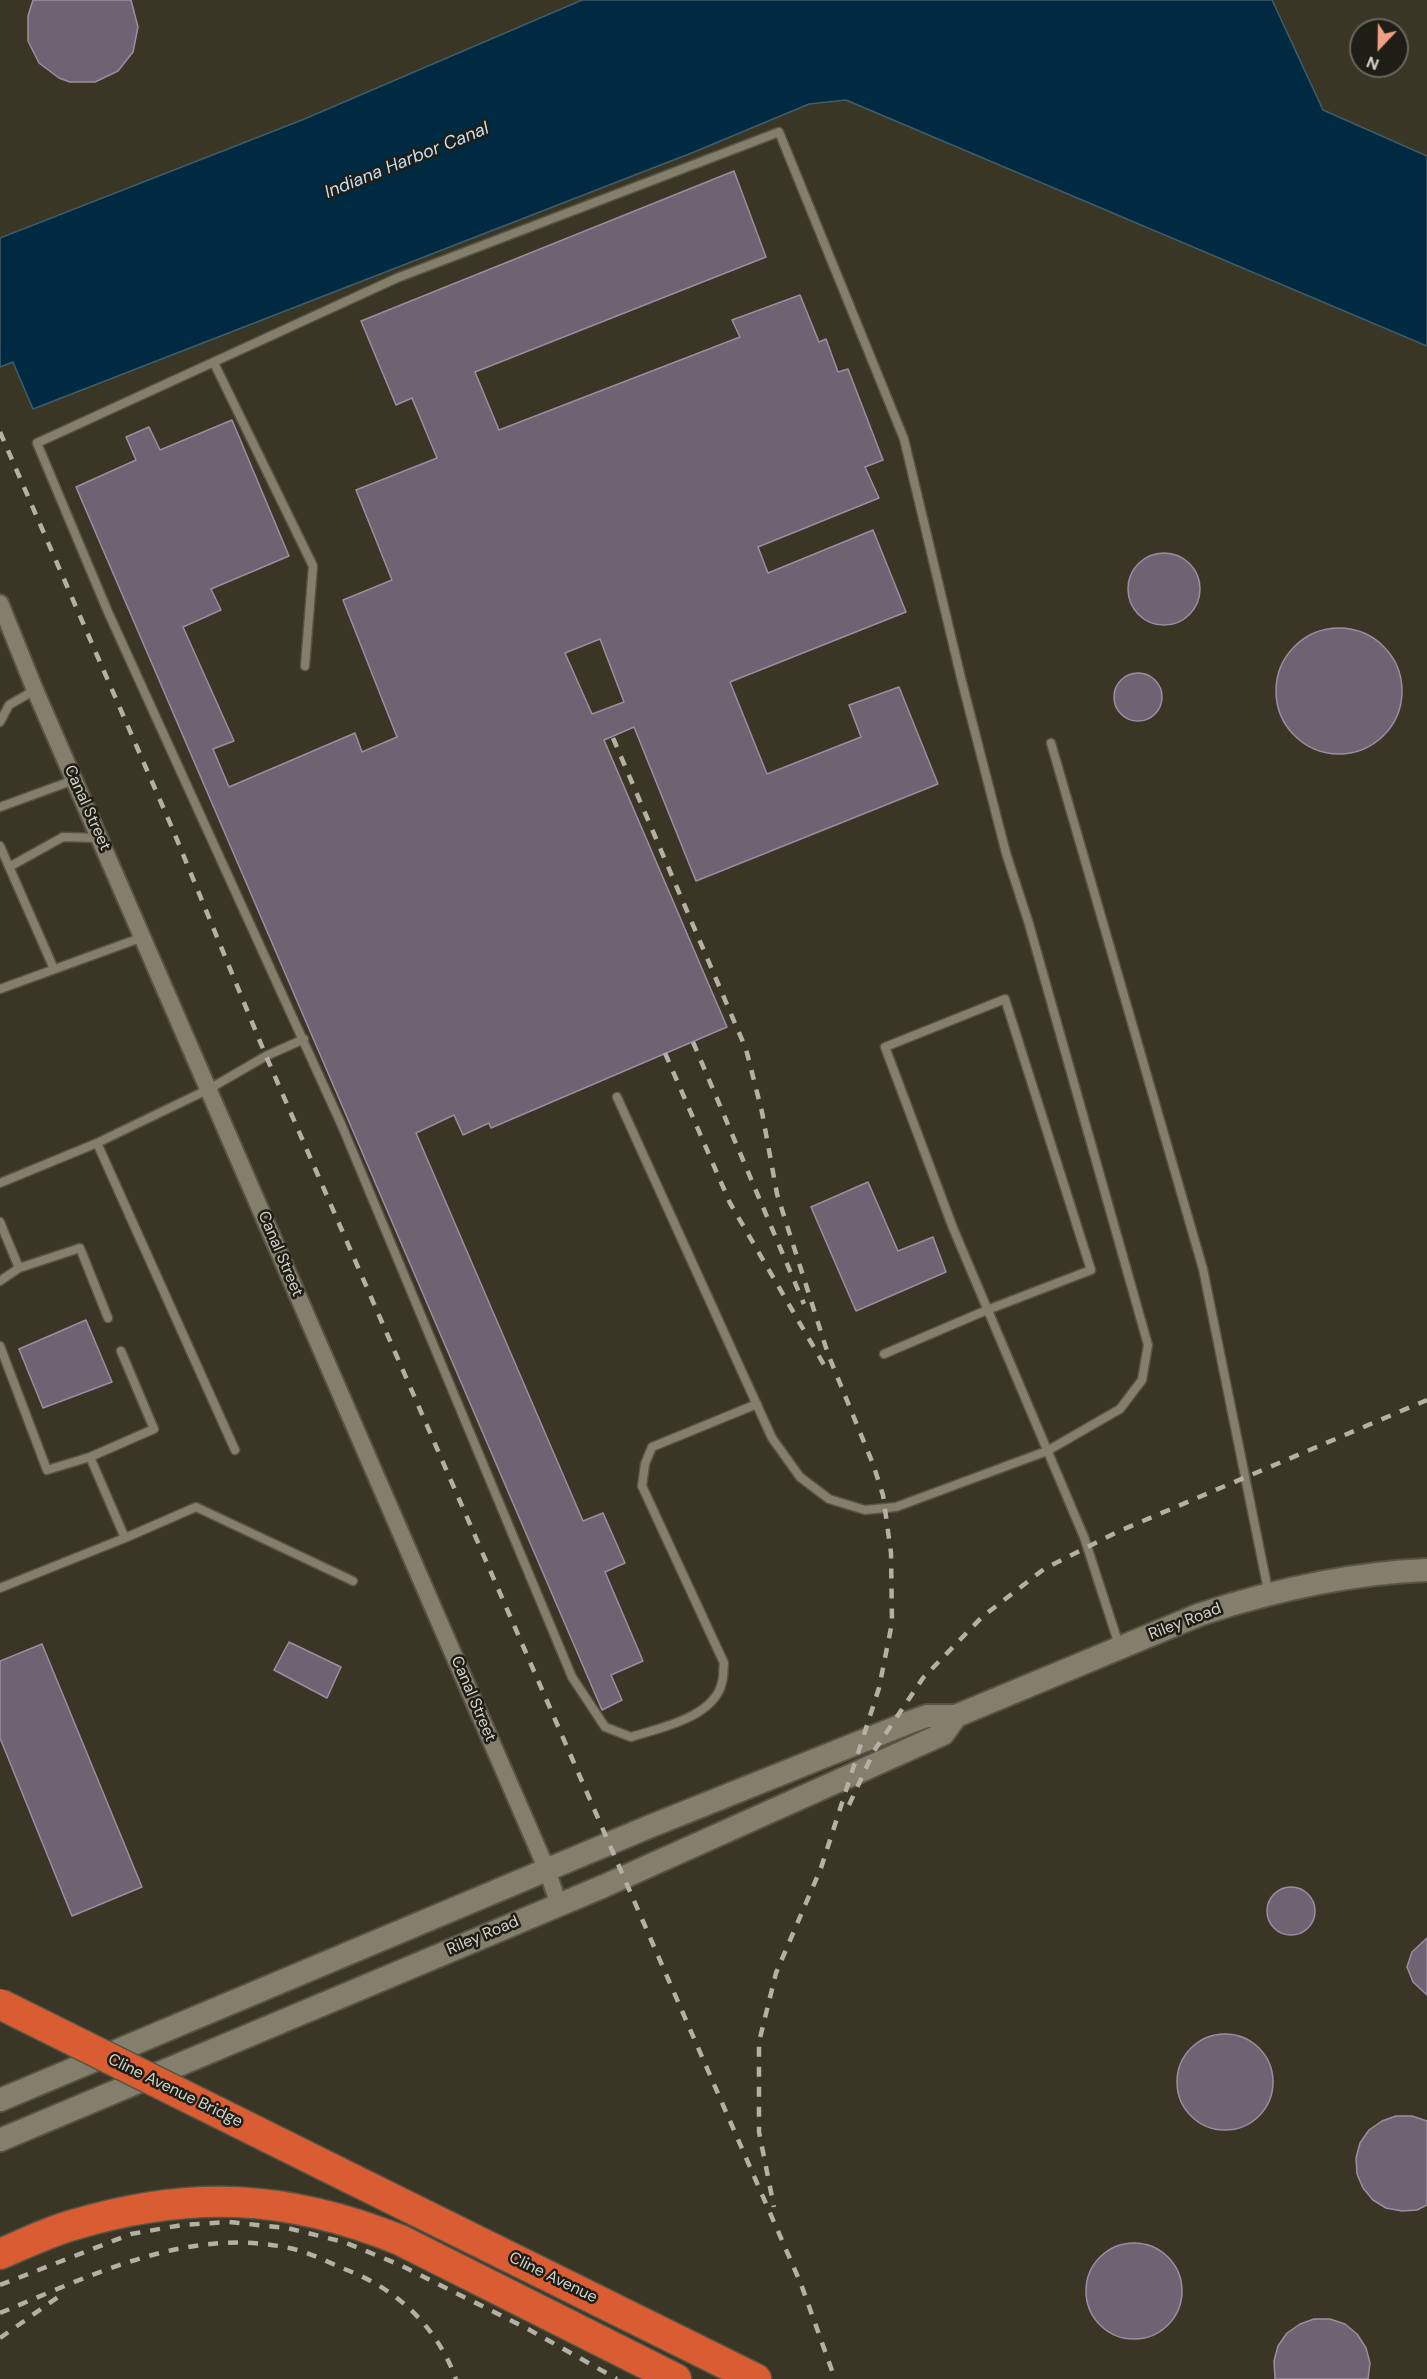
<!DOCTYPE html>
<style>
body{margin:0}
#map{position:relative;width:1427px;height:2379px;overflow:hidden;background:#3a3625;font-family:"DM Sans",sans-serif}
canvas{display:block}
.north{position:absolute;left:1349px;top:18px;width:60px;height:60px;box-sizing:border-box;background:#1f1e16;border:2px solid #68665e;border-radius:50%;rotate:202deg;font-size:16px;font-weight:700;line-height:24px;text-align:center;color:#d5d3c9}
.north::after{content:'';display:block;margin:auto;width:21px;height:27px;background:#f39f85;clip-path:polygon(50% 0,100% 100%,50% 72%,0 100%)}
</style>
<div id="map">
<canvas width="1427" height="2379"></canvas>
<div class="north">N</div>
</div>
<script>
const ctx = document.querySelector('canvas').getContext('2d');
ctx.lineJoin = 'round';
function fillPath(path, color) {
  ctx.fillStyle = color;
  ctx.fill(path, 'evenodd');
}
function strokePath(path, color, width, dash) {
  ctx.strokeStyle = color;
  ctx.lineWidth = width;
  ctx.lineCap = dash ? 'butt' : 'round';
  ctx.setLineDash(dash || []);
  ctx.stroke(path);
}
function write(font, color, halo, rows, align = 'center') {
  ctx.font = font + ' "DM Sans",sans-serif';
  ctx.lineWidth = 5;
  ctx.setLineDash([]);
  ctx.textBaseline = 'middle';
  ctx.strokeStyle = halo;
  ctx.fillStyle = color;
  for (const [text, x, y, turn = 0] of rows) {
    ctx.save();
    ctx.translate(x, y);
    ctx.rotate((+turn || 0) * Math.PI / 180);
    ctx.textAlign = isNaN(turn) ? turn : align;
    if (halo) ctx.strokeText(text, 0, 0);
    ctx.fillText(text, 0, 0);
    ctx.restore();
  }
}
const water = new Path2D(`
 M 582,0 L 1272,0 L 1323,110 L 1427,156 L 1427,346 L 846,100 L 809,104 L 694,152 L 33,409 L 13,362 L 0,367 L 0,238 L 302,120 Z`);
fillPath(water, '#002a42');
strokePath(water, '#405d6a', 1.5);
const building = new Path2D(`
 M 33,0 L 131,0 L 138,27 L 133,52 L 118,71 L 95,82 L 70,82 L 59,78 L 39,63 L 28,41 L 28,16 Z
 M 734,171 L 766,257 L 475,372 L 499,430 L 740,337 L 732,320 L 800,295 L 819,342 L 826,339 L 838,372 L 848,369 L 883,460 L 865,467 L 879,498 L 758,547 L 768,573 L 873,530 L 906,612 L 730,682 L 767,774 L 861,737 L 849,705 L 899,687 L 938,784 L 696,881 L 634,727 L 604,740 L 727,1027 L 491,1128 L 489,1123 L 463,1135 L 454,1115 L 416,1133 L 583,1521 L 603,1513 L 625,1563 L 605,1572 L 643,1661 L 611,1675 L 622,1700 L 602,1710 L 76,487 L 136,460 L 126,437 L 149,427 L 160,450 L 232,420 L 289,556 L 211,589 L 221,610 L 183,627 L 234,741 L 213,749 L 229,787 L 355,733 L 362,752 L 397,737 L 343,600 L 392,580 L 356,490 L 437,458 L 412,398 L 396,405 L 361,321 ZM 600,639 L 624,702 L 592,714 L 565,653 Z
 M1128 589a36 36 0 1 1 72 0a36 36 0 1 1-72 0Z
 M1276 691a63 63 0 1 1 126 0a63 63 0 1 1-126 0Z
 M1114 697a24 24 0 1 1 48 0a24 24 0 1 1-48 0Z
 M 868,1182 L 898,1251 L 933,1237 L 946,1272 L 856,1311 L 811,1207 Z
 M 86,1320 L 112,1382 L 43,1408 L 19,1349 Z
 M 289,1642 L 341,1667 L 327,1698 L 274,1670 Z
 M 42,1644 L 142,1887 L 72,1916 L 0,1738 L 0,1661 Z
 M1267 1911a24 24 0 1 1 48 0a24 24 0 1 1-48 0Z
 M 1427,1938 L 1427,1995 L 1413,1982 L 1407,1967 L 1412,1952 Z
 M1177 2082a48 48 0 1 1 96 0a48 48 0 1 1-96 0Z
 M 1396,2116 L 1412,2116 L 1427,2121 L 1427,2205 L 1417,2210 L 1402,2211 L 1386,2208 L 1373,2200 L 1363,2188 L 1357,2174 L 1356,2158 L 1360,2143 L 1369,2130 L 1382,2121 Z
 M1086 2291a48 48 0 1 1 96 0a48 48 0 1 1-96 0Z
 M 1314,2319 L 1330,2319 L 1345,2324 L 1357,2334 L 1366,2348 L 1370,2363 L 1368,2379 L 1275,2379 L 1274,2361 L 1278,2346 L 1287,2333 L 1300,2324 Z`);
fillPath(building, '#6d6373');
strokePath(building, '#9a8fa0', 1.5);
const service = new Path2D(`
 M 214,363 L 313,566 L 305,666
 M 0,722 L 9,705 L 35,690
 M 1051,743 L 1203,1269 L 1269,1595
 M 0,807 L 74,780
 M 0,846 L 54,969
 M 9,867 L 63,837 L 99,838
 M 0,989 L 143,937
 M 617,1097 L 772,1438 L 800,1477 L 829,1499 L 865,1510 L 896,1507 L 1047,1451 L 1120,1409 L 1142,1380 L 1148,1345 L 1029,924 L 1006,853 L 962,682 L 904,439 L 779,132 L 397,278 L 37,443 L 108,612 L 342,1126 L 572,1677 L 605,1727 L 631,1737 C 660,1728 715,1717 722,1682 C 724,1676 723,1669 724,1663 L 642,1486 L 645,1464 L 652,1447 L 757,1404
 M 97,1143 L 235,1450
 M 0,1183 L 97,1143 L 209,1089 L 266,1056 L 304,1039
 M 0,1222 L 19,1268 L 0,1281
 M 19,1268 L 80,1248 L 108,1318
 M 0,1346 L 47,1470 L 90,1457 L 125,1538 L 0,1588
 M 884,1354 L 987,1310 L 1091,1270 L 1005,999 L 885,1047 L 953,1228 L 1084,1537 L 1120,1648
 M 90,1457 L 154,1429 L 121,1351
 M 125,1538 L 196,1507 L 353,1581`);
const minor = new Path2D(`
 M 0,603 L 35,690 L 547,1870 L 559,1905`);
const secondary = new Path2D(`
 M 0,2100 L 646,1828 L 910,1722 L 927,1716 L 956,1716 L 1201,1614 C 1275,1590 1349,1573 1427,1570
 M 0,2140 L 604,1886 L 943,1734 L 956,1716`);
const motorway = new Path2D(`
 M 350,2178 L 756,2379
 M 0,2254 C 24,2244 48,2232 73,2225 C 190,2190 286,2194 400,2240 L 676,2379`);
strokePath(service, '#575445', 11);
strokePath(minor, '#575445', 20);
strokePath(secondary, '#575445', 26);
strokePath(motorway, '#575445', 33);
strokePath(service, '#837f6c', 8);
strokePath(minor, '#837f6c', 16);
strokePath(secondary, '#837f6c', 22);
strokePath(motorway, '#da5c32', 30);
strokePath(new Path2D(`
 M 0,432 L 173,830 L 266,1056 L 801,2284 L 835,2379
 M 613,738 L 746,1049 L 762,1112 L 777,1194 L 828,1354 L 873,1464 L 883,1495 L 891,1553 L 892,1623 L 879,1688 L 821,1868 L 776,1973 L 759,2042 L 759,2132 L 774,2207
 M 693,1042 L 804,1304
 M 665,1053 L 730,1203 L 827,1370
 M 849,1805 L 874,1751 L 923,1678 L 982,1617 L 1044,1569 L 1117,1532 L 1427,1400
 M 0,2285 L 131,2234 L 182,2225 L 229,2222 L 287,2228 L 344,2242 L 400,2265 L 528,2329 L 617,2379
 M 0,2313 C 95,2274 196,2222 301,2251 C 317,2256 332,2264 347,2270 C 398,2290 437,2327 456,2379
 M 0,2338 L 61,2295`), '#b3b0a5', 4.5, [10, 10]);
const motorwayBridge = new Path2D(`
 M 0,2004 L 350,2178`);
strokePath(motorwayBridge, '#575445', 33, []);
strokePath(motorwayBridge, '#da5c32', 30);
write('16px', '#d5d3c9', '#1f1e16', [
 ["Canal Street",87,808,66],
 ["Canal Street",280,1254,67],
 ["Riley Road",1185,1622,-21],
 ["Canal Street",473,1699,67],
 ["Riley Road",483,1936,-23],
 ["Cline Avenue Bridge",175,2091,26],
 ["Cline Avenue",553,2278,26]
]);
write('italic 18px', '#c1dff5', '#1f1e16', [
 ["Indiana Harbor Canal",407,161,-22]
]);
</script>
